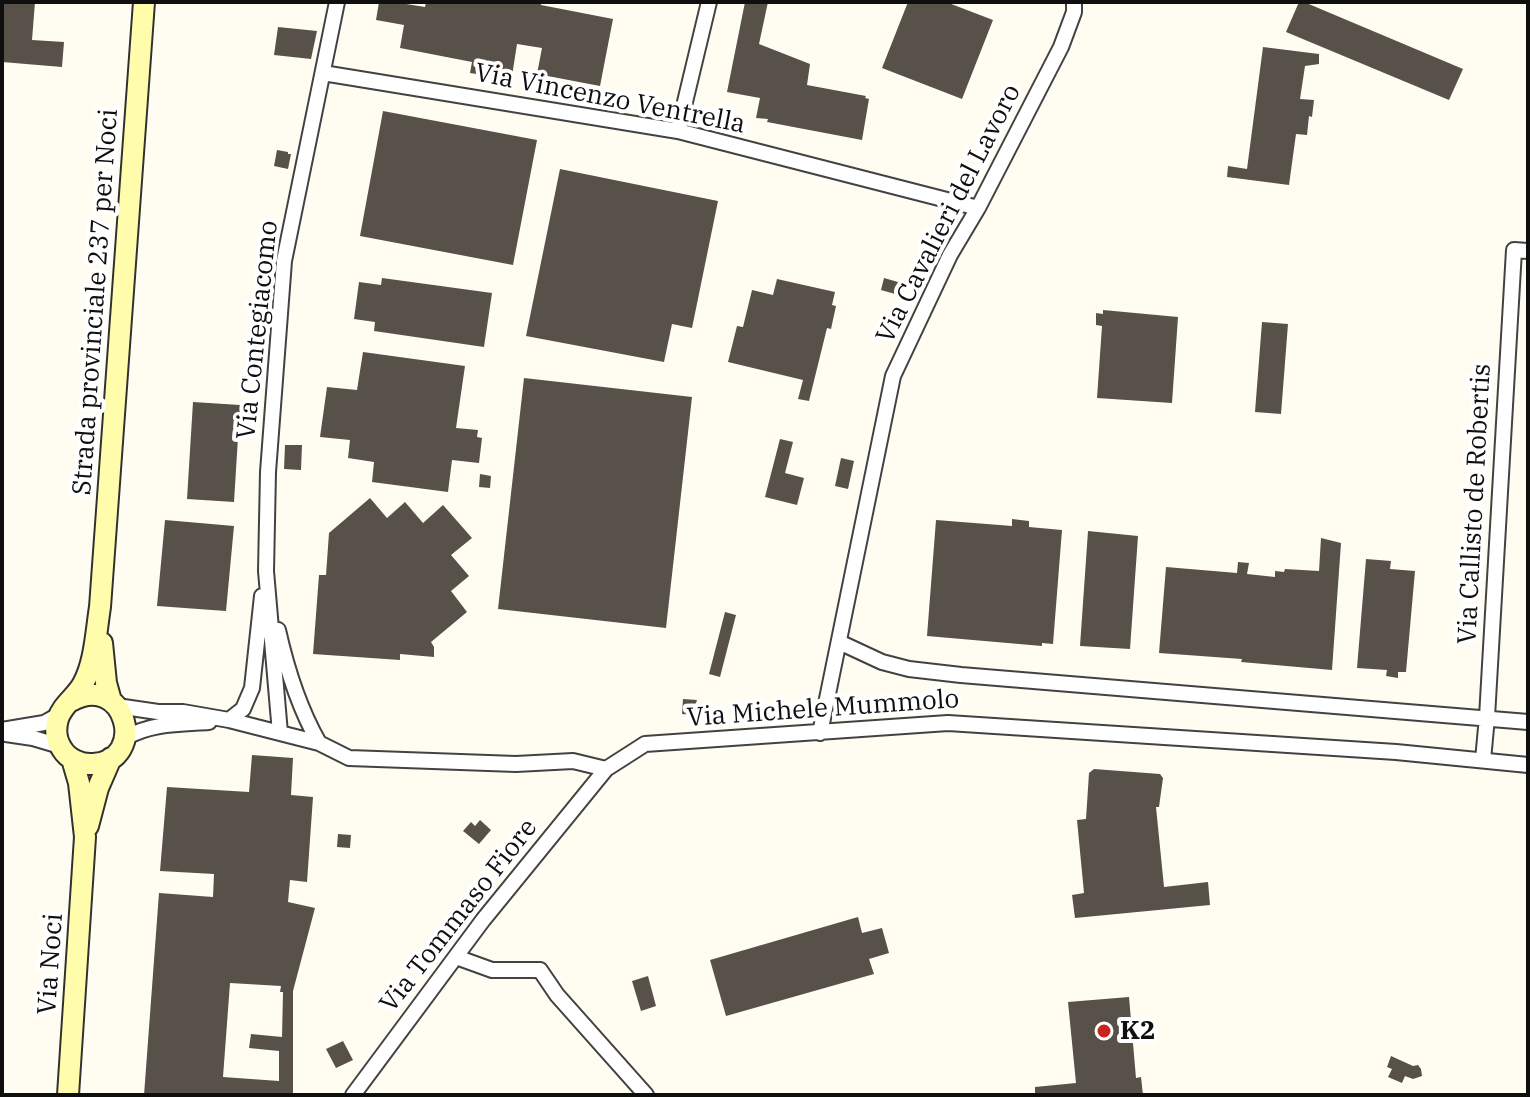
<!DOCTYPE html>
<style>
body{margin:0}
#map{position:relative;width:1530px;height:1097px;overflow:hidden;background:#fffdf1;font-family:"IBM Plex Serif",serif}
canvas{display:block}
.frame{position:absolute;inset:0;border:4px solid #0f0f0f;pointer-events:none}
</style>
<div id="map">
<canvas width="1530" height="1097"></canvas>
<div class="frame"></div>
</div>
<script>
const ctx = document.querySelector('canvas').getContext('2d');
ctx.lineJoin = 'round';
function fillPath(path, color) {
  ctx.fillStyle = color;
  ctx.fill(path, 'evenodd');
}
function strokePath(path, color, width, dash) {
  ctx.strokeStyle = color;
  ctx.lineWidth = width;
  ctx.lineCap = dash ? 'butt' : 'round';
  ctx.setLineDash(dash || []);
  ctx.stroke(path);
}
function write(font, color, halo, rows, align = 'center') {
  ctx.font = font + ' "IBM Plex Serif",serif';
  ctx.lineWidth = 8;
  ctx.setLineDash([]);
  ctx.textBaseline = 'middle';
  ctx.strokeStyle = halo;
  ctx.fillStyle = color;
  for (const [text, x, y, turn = 0] of rows) {
    ctx.save();
    ctx.translate(x, y);
    ctx.rotate((+turn || 0) * Math.PI / 180);
    ctx.textAlign = isNaN(turn) ? turn : align;
    if (halo) ctx.strokeText(text, 0, 0);
    ctx.fillText(text, 0, 0);
    ctx.restore();
  }
}
fillPath(new Path2D(`
 M 2,2 L 35,2 L 32,40 L 64,42 L 62,67 L 2,62 Z
 M 379,2 L 394,2 L 425,7 L 426,2 L 541,2 L 541,5 L 613,19 L 600,86 L 537,74 L 542,48 L 517,44 L 512,76 L 484,71 L 483,75 L 470,73 L 472,62 L 400,48 L 404,25 L 376,20 Z
 M 745,2 L 768,2 L 759,44 L 810,64 L 807,85 L 866,96 L 865,98 L 869,99 L 862,140 L 767,122 L 768,119 L 756,118 L 760,98 L 727,92 Z
 M 908,2 L 946,2 L 993,20 L 962,99 L 882,68 Z
 M 1299,2 L 1304,2 L 1463,69 L 1449,100 L 1286,32 Z
 M 278,27 L 317,31 L 311,59 L 274,55 Z
 M 1263,47 L 1319,54 L 1319,64 L 1305,66 L 1300,99 L 1314,100 L 1312,117 L 1309,116 L 1307,135 L 1296,134 L 1289,185 L 1227,177 L 1228,166 L 1247,169 Z
 M 383,111 L 537,140 L 513,265 L 360,236 Z
 M 277,150 L 288,152 L 288,154 L 291,154 L 288,169 L 274,166 Z
 M 560,169 L 718,201 L 692,328 L 672,324 L 664,362 L 526,336 Z
 M 382,278 L 492,293 L 484,347 L 374,331 L 375,322 L 354,319 L 359,282 L 381,285 Z
 M 884,278 L 905,284 L 902,296 L 881,290 Z
 M 777,279 L 835,292 L 832,305 L 836,306 L 831,329 L 827,328 L 809,401 L 798,399 L 803,380 L 728,362 L 737,326 L 743,327 L 752,290 L 773,295 Z
 M 1103,310 L 1178,317 L 1172,403 L 1097,398 L 1102,326 L 1096,325 L 1096,313 L 1103,314 Z
 M 1262,322 L 1288,324 L 1281,414 L 1255,412 Z
 M 363,352 L 465,366 L 456,428 L 478,430 L 477,437 L 482,438 L 479,463 L 452,460 L 448,492 L 372,482 L 374,462 L 348,458 L 350,440 L 320,437 L 327,387 L 357,390 Z
 M 524,378 L 692,397 L 666,628 L 498,609 Z
 M 193,402 L 240,405 L 234,502 L 187,499 Z
 M 780,439 L 793,442 L 785,473 L 804,478 L 797,505 L 765,497 Z
 M 285,445 L 302,445 L 301,470 L 284,469 Z
 M 841,458 L 854,461 L 848,489 L 835,486 Z
 M 480,474 L 491,476 L 490,488 L 479,487 Z
 M 370,498 L 387,518 L 405,502 L 423,523 L 443,505 L 472,538 L 451,555 L 469,576 L 451,591 L 467,612 L 431,642 L 434,647 L 434,657 L 400,654 L 400,660 L 313,654 L 319,575 L 326,575 L 329,533 Z
 M 1012,519 L 1029,521 L 1029,527 L 1062,530 L 1053,644 L 1042,643 L 1042,646 L 927,636 L 936,520 L 1012,526 Z
 M 165,520 L 234,526 L 226,611 L 157,606 Z
 M 1088,531 L 1138,536 L 1130,649 L 1080,646 Z
 M 1321,538 L 1341,543 L 1332,670 L 1241,662 L 1242,659 L 1159,653 L 1166,567 L 1237,573 L 1238,562 L 1249,563 L 1247,574 L 1275,577 L 1275,571 L 1284,572 L 1285,569 L 1319,571 Z
 M 1366,559 L 1391,561 L 1390,569 L 1415,571 L 1406,672 L 1398,672 L 1398,678 L 1386,676 L 1387,670 L 1357,668 Z
 M 725,612 L 736,615 L 720,677 L 709,674 Z
 M 683,699 L 697,700 L 692,715 L 682,714 Z
 M 252,755 L 293,758 L 291,795 L 313,797 L 307,882 L 290,880 L 288,902 L 315,908 L 293,991 L 293,1095 L 144,1095 L 159,893 L 213,897 L 214,874 L 160,871 L 167,787 L 249,792 ZM 230,983 L 281,986 L 280,992 L 283,992 L 282,1037 L 251,1034 L 249,1048 L 279,1051 L 279,1081 L 223,1077 Z
 M 1094,769 L 1160,774 L 1163,778 L 1159,807 L 1156,807 L 1164,887 L 1208,882 L 1210,905 L 1075,918 L 1072,895 L 1084,893 L 1077,820 L 1086,819 L 1089,773 Z
 M 480,820 L 491,830 L 479,844 L 463,831 L 471,822 L 475,826 Z
 M 338,834 L 351,835 L 350,848 L 337,847 Z
 M 858,917 L 862,933 L 882,928 L 889,953 L 869,959 L 874,974 L 726,1016 L 710,960 Z
 M 648,976 L 656,1006 L 641,1011 L 632,981 Z
 M 1129,997 L 1136,1078 L 1141,1077 L 1143,1095 L 1035,1095 L 1035,1087 L 1076,1083 L 1068,1002 Z
 M 343,1041 L 353,1060 L 336,1068 L 326,1049 Z
 M 1391,1056 L 1413,1066 L 1418,1065 L 1421,1069 L 1422,1076 L 1413,1079 L 1405,1076 L 1402,1083 L 1388,1077 L 1392,1069 L 1387,1067 Z`), '#58514a');
const street = new Path2D(`
 M 323,73 L 678,131 L 978,208
 M 678,131 L 709,2
 M 278,630 C 287,670 299,708 319,743
 M 839,642 L 882,662 L 909,669 L 961,675 L 1528,722
 M 117,706 L 158,712 L 183,712 L 229,720 L 319,743 L 349,758 L 516,764 L 573,761 L 606,769
 M 229,720 L 243,709 L 252,688 L 262,596
 M 2,730 L 44,723 L 60,714
 M 280,733 L 266,571 L 268,472 L 284,261 L 337,2
 M 820,733 L 893,376 L 950,255 L 978,208 L 1061,47 L 1074,12 L 1074,2
 M 6,734 L 33,738 L 60,746
 M 125,738 C 151,723 179,724 209,722
 M 1483,760 L 1487,717 L 1514,250 L 1528,251
 M 456,957 L 492,970 L 540,970 L 557,995 L 646,1095
 M 353,1095 L 483,920 L 606,769 L 645,744 L 948,723 L 1396,752 L 1528,765`);
const secondary = new Path2D(`
 M 102,643 L 106,683 L 111,701
 M 71,701 C 126,671 149,761 93,764 C 81,765 68,759 62,749 C 56,740 55,729 58,719 C 62,705 76,697 83,684 C 95,662 96,632 100,607 L 144,2
 M 88,826 L 98,788 L 111,758
 M 68,1095 L 85,837 L 79,783 L 72,759`);
strokePath(street, '#424242', 18);
strokePath(secondary, '#313131', 24);
strokePath(street, '#fff', 14);
strokePath(secondary, '#fffdac', 20);
for (const [x, y, r, color] of [
 [1104,1031,8,"#c9241d"]
]) {
  const dot = new Path2D();
  dot.arc(x, y, r, 0, 2 * Math.PI);
  ctx.fillStyle = color;
  ctx.fill(dot);
  strokePath(dot, '#fff', 3);
}
write('26px', '#0f0f0f', '#fff', [
 ["Via Vincenzo Ventrella",610,99,11],
 ["Via Cavalieri del Lavoro",949,214,-63],
 ["Strada provinciale 237 per Noci",96,302,-86],
 ["Via Contegiacomo",258,330,-84],
 ["Via Callisto de Robertis",1475,504,-87],
 ["Via Michele Mummolo",823,709,-4],
 ["Via Tommaso Fiore",459,916,-52],
 ["Via Noci",51,964,-86]
]);
write('bold 26px', '#0f0f0f', '#fff', [
 ["K2",1120,1031]
], 'left');
</script>
